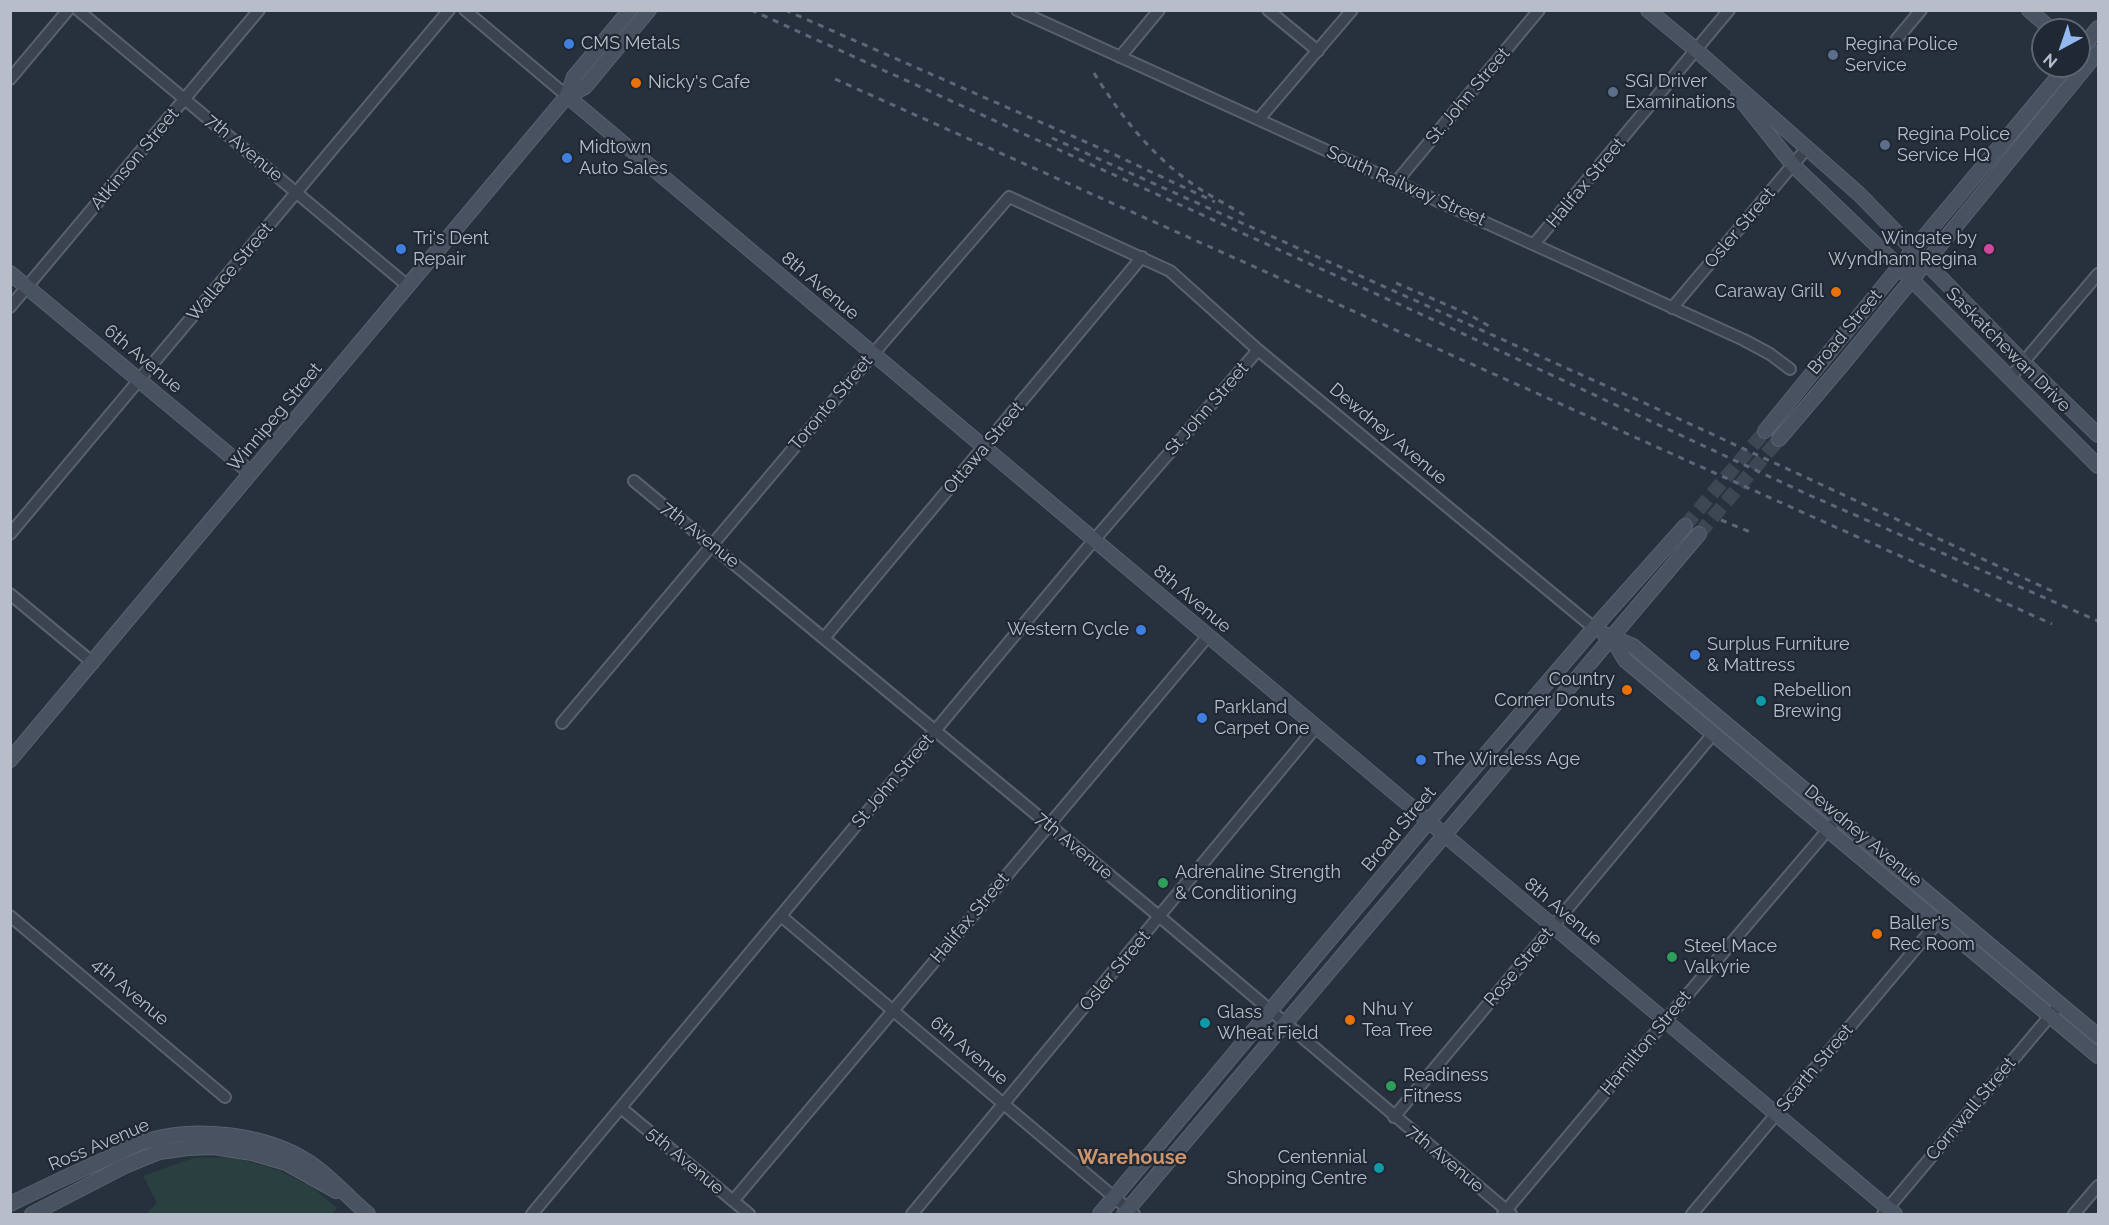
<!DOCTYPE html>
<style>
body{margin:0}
#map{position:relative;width:2109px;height:1225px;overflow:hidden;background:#27313e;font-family:Raleway,sans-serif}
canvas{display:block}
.frame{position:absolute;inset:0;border:12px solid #b7bec9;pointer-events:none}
.north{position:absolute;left:2031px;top:18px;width:60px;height:60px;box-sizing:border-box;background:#202833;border:2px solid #5c646f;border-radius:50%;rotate:220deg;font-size:16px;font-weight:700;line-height:24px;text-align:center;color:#b7bec9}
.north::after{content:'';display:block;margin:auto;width:21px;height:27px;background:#94b9f1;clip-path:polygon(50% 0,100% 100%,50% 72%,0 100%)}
</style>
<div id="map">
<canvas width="2109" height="1225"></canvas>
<div class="frame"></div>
<div class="north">N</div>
</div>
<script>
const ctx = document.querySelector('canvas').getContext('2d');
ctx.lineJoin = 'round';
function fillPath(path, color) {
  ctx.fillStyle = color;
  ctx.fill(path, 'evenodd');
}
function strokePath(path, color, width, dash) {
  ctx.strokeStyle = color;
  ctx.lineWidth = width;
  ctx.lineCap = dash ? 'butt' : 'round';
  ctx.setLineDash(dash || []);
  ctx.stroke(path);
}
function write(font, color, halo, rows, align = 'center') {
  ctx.font = font + ' Raleway,sans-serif';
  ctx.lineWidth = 4.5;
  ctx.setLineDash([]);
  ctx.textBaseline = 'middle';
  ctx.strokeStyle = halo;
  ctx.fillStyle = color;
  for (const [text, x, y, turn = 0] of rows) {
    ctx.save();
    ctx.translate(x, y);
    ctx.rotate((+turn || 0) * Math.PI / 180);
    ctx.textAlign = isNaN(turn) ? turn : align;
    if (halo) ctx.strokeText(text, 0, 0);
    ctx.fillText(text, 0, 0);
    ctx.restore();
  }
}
fillPath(new Path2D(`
 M 233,1157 L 278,1170 L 312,1187 L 337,1208 L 332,1214 L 146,1214 L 157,1203 L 143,1176 L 193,1158 Z`), '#2a3f40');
strokePath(new Path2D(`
 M 1685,526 L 1765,431
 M 1699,534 L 1779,439`), '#3d4653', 14, [14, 7]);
const street = new Path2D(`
 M 78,10 L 408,286
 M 465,10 L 567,96
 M 1017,10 L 1744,340 L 1770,354 L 1790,369
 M 1268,10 L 1318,51
 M 1896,40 L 1921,10
 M 1120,57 L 1159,10
 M 10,79 L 68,10
 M 1259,119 L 1352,10
 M 1397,181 L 1539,10
 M 1534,244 L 1729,10
 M 10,307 L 259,10
 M 1672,308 L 1807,148
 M 2010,378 L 2098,274
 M 634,481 L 1160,917 L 1511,1214
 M 10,534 L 449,10
 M 10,594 L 93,663
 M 825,637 L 1142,257
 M 562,723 L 873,354 L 1009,197 L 1170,271 L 1258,350 L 1594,628
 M 10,916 L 225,1097
 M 781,916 L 1134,1214
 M 621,1108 L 749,1214
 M 1394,1117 L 1713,734
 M 733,1201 L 1208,636
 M 532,1214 L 1094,540 L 1258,350
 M 912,1214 L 1316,727
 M 1503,1214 L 1665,1021 L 1832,825
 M 1692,1214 L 1938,922
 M 1883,1214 L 2060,1004
 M 2074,1214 L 2098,1186`);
const secondary = new Path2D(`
 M 1648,10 L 1696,50 L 1859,194 L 2024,363 L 2098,435
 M 2029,10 L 2052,30
 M 2079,52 L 2098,28
 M 567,96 L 1895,1214
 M 567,96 L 585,87 L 649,10
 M 1738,96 L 1793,165 L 1892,260 L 2098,466
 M 10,273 L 251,473
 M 1765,431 L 1899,267 L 2067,66
 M 1779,439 L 1842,365 L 2098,52
 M 1604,634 L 1633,646 L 2098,1036
 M 1612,638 L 1625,660 L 2098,1056
 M 10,760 L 567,96 L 574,77 L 630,10
 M 10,1204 C 43,1188 76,1172 110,1157 C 122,1152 134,1144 147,1141 C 195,1126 264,1134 307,1161 C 330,1175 347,1197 368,1214
 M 32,1214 L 127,1165 L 159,1152 L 188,1148 L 214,1147 L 252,1153 L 286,1163 L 336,1191
 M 1100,1214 L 1428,822 L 1594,628 L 1685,526
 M 1124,1214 L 1699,534`);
strokePath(street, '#59616c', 14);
strokePath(secondary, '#59616c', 16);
strokePath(street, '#3b434e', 10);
strokePath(secondary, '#495261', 14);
strokePath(new Path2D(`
 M 751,10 L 1427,317 L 1809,495 L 2098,621
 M 785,10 L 1111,153 L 1215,202
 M 1094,73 C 1122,118 1154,159 1200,189 C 1214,198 1229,206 1244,215
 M 835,79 L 2052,624
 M 1052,138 L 1651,406 L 2052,591
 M 1396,283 L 1468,314 L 1489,326
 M 1721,520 L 1753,533`), '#5d6775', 3, [6, 6]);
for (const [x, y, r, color] of [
 [569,44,6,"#3f7fe0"],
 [1833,55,6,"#5c6f8a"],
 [636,83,6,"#e8710a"],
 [1613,92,6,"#5c6f8a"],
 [1885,145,6,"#5c6f8a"],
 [567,158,6,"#3f7fe0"],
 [401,249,6,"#3f7fe0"],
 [1989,249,6,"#d1479c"],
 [1836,292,6,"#e8710a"],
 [1141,630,6,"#3f7fe0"],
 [1695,655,6,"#3f7fe0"],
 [1627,690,6,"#e8710a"],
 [1761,701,6,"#0f9aa8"],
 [1202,718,6,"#3f7fe0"],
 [1421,760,6,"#3f7fe0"],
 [1163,883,6,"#2e9e5b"],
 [1877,934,6,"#e8710a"],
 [1672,957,6,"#2e9e5b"],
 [1350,1020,6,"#e8710a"],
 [1205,1023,6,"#0f9aa8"],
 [1391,1086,6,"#2e9e5b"],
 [1379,1168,6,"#0f9aa8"]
]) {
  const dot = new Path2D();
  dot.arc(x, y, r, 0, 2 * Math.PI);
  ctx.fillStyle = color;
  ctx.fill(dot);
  strokePath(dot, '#202833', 2);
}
write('18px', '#b7bec9', '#202833', [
 ["CMS Metals",581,44],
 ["Regina Police",1845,45],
 ["Service",1845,66],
 ["SGI Driver",1625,82],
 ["Examinations",1625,103],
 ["Nicky's Cafe",648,83],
 ["Regina Police",1897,135],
 ["Service HQ",1897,156],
 ["Midtown",579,148],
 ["Auto Sales",579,169],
 ["Tri's Dent",413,239],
 ["Repair",413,260],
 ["Wingate by",1977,239,"right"],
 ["Wyndham Regina",1977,260,"right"],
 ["Caraway Grill",1824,292,"right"],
 ["Western Cycle",1129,630,"right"],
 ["Surplus Furniture",1707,645],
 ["& Mattress",1707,666],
 ["Country",1615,680,"right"],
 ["Corner Donuts",1615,701,"right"],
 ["Rebellion",1773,691],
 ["Brewing",1773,712],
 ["Parkland",1214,708],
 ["Carpet One",1214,729],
 ["The Wireless Age",1433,760],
 ["Adrenaline Strength",1175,873],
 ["& Conditioning",1175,894],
 ["Baller's",1889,924],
 ["Rec Room",1889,945],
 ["Steel Mace",1684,947],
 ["Valkyrie",1684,968],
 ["Nhu Y",1362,1010],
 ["Tea Tree",1362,1031],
 ["Glass",1217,1013],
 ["Wheat Field",1217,1034],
 ["Readiness",1403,1076],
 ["Fitness",1403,1097],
 ["Centennial",1367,1158,"right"],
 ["Shopping Centre",1367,1179,"right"]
], 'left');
write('18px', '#b7bec9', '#202833', [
 ["St. John Street",1468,96,-50],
 ["7th Avenue",244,148,40],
 ["Atkinson Street",135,159,-50],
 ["Halifax Street",1586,183,-50],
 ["South Railway Street",1406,186,24],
 ["Osler Street",1740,228,-50],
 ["Wallace Street",230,272,-50],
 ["8th Avenue",820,286,40],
 ["Broad Street",1845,332,-50],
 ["Saskatchewan Drive",2008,350,45],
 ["6th Avenue",143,359,40],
 ["Toronto Street",831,403,-50],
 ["St John Street",1207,409,-49],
 ["Winnipeg Street",275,417,-50],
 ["Dewdney Avenue",1388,434,40],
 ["Ottawa Street",984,448,-50],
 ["7th Avenue",700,535,39],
 ["8th Avenue",1192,599,40],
 ["St John Street",893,781,-50],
 ["Broad Street",1399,829,-50],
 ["Dewdney Avenue",1863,836,40],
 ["7th Avenue",1074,846,40],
 ["8th Avenue",1563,912,40],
 ["Halifax Street",970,918,-50],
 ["Rose Street",1519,967,-50],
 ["Osler Street",1115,971,-50],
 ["4th Avenue",130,992,40],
 ["Hamilton Street",1646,1043,-50],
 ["6th Avenue",969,1051,40],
 ["Scarth Street",1815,1068,-50],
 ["Cornwall Street",1971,1109,-50],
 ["Ross Avenue",99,1145,-23],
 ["7th Avenue",1445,1159,40],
 ["5th Avenue",685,1161,40]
]);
write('bold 20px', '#ce956d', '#202833', [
 ["Warehouse",1132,1158]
]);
</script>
